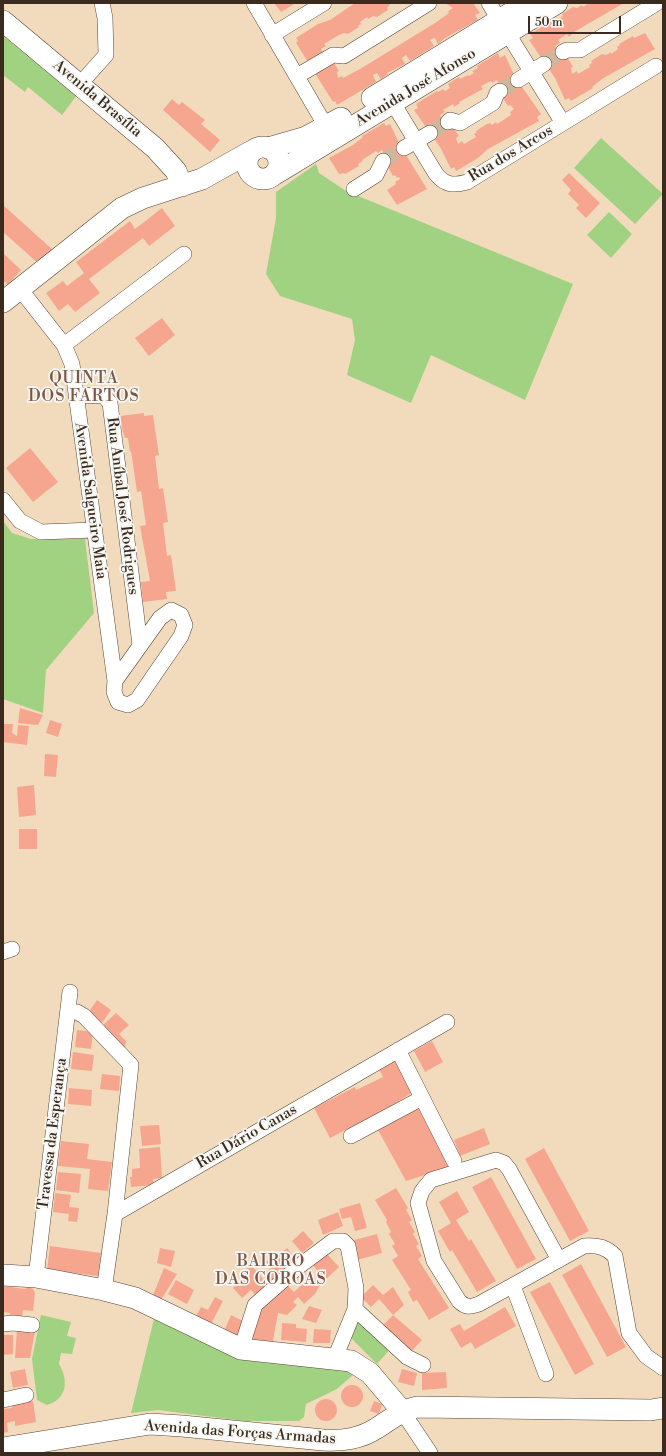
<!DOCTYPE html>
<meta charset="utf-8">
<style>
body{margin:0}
#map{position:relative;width:666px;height:1456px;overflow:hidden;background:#f2dbbc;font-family:"Libre Bodoni",serif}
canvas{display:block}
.frame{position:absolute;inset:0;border:4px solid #3b2a1e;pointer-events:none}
.scale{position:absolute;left:528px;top:16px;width:93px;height:18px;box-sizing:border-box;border:2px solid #3b2a1e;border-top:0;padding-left:5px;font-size:12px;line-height:14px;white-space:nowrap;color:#3b2a1e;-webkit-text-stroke:3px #f6f6f2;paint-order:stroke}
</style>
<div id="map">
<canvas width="666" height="1456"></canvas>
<div class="frame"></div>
<div class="scale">50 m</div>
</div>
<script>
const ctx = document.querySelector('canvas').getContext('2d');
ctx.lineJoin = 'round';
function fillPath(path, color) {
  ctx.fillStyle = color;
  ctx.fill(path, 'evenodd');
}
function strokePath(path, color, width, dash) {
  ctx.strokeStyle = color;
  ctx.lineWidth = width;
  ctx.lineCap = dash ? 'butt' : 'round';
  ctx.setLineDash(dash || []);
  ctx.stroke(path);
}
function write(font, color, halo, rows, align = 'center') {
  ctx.font = font + ' "Libre Bodoni",serif';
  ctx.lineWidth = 3.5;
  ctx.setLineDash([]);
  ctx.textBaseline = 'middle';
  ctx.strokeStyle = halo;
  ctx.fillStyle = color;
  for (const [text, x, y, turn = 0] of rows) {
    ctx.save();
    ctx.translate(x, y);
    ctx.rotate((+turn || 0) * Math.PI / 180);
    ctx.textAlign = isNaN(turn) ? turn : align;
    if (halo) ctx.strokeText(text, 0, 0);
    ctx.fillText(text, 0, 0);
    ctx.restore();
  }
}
fillPath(new Path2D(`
 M 3,33 L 77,95 L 62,115 L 28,87 L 25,92 L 3,75 Z
 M 601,138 L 663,194 L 635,224 L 574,168 Z
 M 316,164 L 319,173 L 346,191 L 573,284 L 525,400 L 431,355 L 411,403 L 347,375 L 355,340 L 352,319 L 280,296 L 266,274 L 276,218 L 276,192 Z
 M 609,212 L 632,234 L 611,258 L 587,235 Z
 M 3,521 L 12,533 L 31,539 L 85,539 L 94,613 L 46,670 L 43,713 L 3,699 Z
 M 41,1315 L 71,1322 L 67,1336 L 76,1338 L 72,1354 L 61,1353 L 59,1364 C 69,1381 67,1399 47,1405 L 37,1400 L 32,1359 Z
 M 154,1319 L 233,1354 L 310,1363 L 311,1367 L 342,1370 L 354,1374 L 337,1389 L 306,1404 L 304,1417 L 299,1421 L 244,1421 L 158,1410 L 131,1413 Z
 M 359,1321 L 391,1348 L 377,1364 L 349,1336 L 355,1323 Z`), '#a0d282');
fillPath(new Path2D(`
 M 274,3 L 296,3 L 281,12 Z
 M 355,3 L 391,3 L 387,8 L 388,10 L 377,17 L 373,16 L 368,19 L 367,17 L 360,22 L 361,24 L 358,26 L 359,27 L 348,34 L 344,33 L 339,35 L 324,44 L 326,46 L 321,49 L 324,54 L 332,59 L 339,71 L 337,72 L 338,78 L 342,76 L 343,78 L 360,69 L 435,23 L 449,13 L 448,11 L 453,8 L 445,3 L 473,3 L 480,13 L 475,15 L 478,20 L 445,38 L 438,44 L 435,38 L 430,40 L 434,46 L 410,61 L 406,55 L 402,58 L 405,64 L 387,73 L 388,74 L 381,79 L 377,73 L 373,75 L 376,82 L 337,105 L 335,101 L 333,102 L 296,43 L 298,41 L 296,38 L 318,24 L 330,20 Z
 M 589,3 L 624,3 L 574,32 L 569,37 L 567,34 L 558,40 L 560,43 L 555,46 L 558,50 L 566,55 L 573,67 L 571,68 L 572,74 L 577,71 L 578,74 L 588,68 L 590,67 L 589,65 L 592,63 L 591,61 L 602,54 L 606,55 L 611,52 L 611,54 L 618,49 L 617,47 L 620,45 L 619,44 L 633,36 L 634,38 L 645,33 L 655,49 L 602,79 L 592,87 L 593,88 L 571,101 L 569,98 L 565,100 L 555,78 L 529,40 L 533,38 L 530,34 L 552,21 L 553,22 L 558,19 L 559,21 L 561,20 L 560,18 L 563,16 L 562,14 L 573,7 L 577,8 L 582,5 L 583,7 Z
 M 498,53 L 500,58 L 505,55 L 515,77 L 541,114 L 537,117 L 539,121 L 488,149 L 478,158 L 456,171 L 454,167 L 451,169 L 440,147 L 414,110 L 418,108 L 416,104 L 437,91 L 438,92 L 443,89 L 445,91 L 450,88 L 448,84 L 459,77 L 460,79 L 468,75 L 469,76 L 474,73 L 472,71 L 478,68 L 477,66 ZM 497,80 L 500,86 L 501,95 L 508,106 L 510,105 L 514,109 L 510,112 L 511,115 L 497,124 L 496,122 L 492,125 L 490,123 L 487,124 L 476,131 L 477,132 L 474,134 L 476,137 L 464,144 L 462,141 L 458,144 L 456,138 L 459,136 L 450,123 L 443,120 L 440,115 L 445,112 L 443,110 L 453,104 L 454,107 L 460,103 L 459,102 L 483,89 L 481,86 L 491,81 L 492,83 Z
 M 172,99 L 179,105 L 182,102 L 205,120 L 201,124 L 220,140 L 210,152 L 163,110 Z
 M 384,123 L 386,126 L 390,124 L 401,147 L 427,189 L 397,205 L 387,190 L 396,184 L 395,182 L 400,179 L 399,177 L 397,178 L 395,175 L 393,176 L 385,162 L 386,156 L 382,150 L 378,153 L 376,151 L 362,160 L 363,161 L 358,164 L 359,166 L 345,174 L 344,173 L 339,174 L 329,158 L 353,145 L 363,137 L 362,136 Z
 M 569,173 L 600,203 L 586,218 L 576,208 L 579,205 L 568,194 L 571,190 L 562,180 Z
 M 3,205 L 53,250 L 40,265 L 3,232 Z
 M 162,208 L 175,226 L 149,246 L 143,238 L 89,279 L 100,293 L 75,312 L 68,304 L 59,311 L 46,293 L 63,281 L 67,286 L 84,273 L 76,262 L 130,221 L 135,229 Z
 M 3,253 L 21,270 L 8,285 L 3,280 Z
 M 162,318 L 175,335 L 149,356 L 135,338 Z
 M 144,413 L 144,416 L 153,415 L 159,455 L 155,456 L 159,489 L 163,488 L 168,522 L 163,523 L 167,556 L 171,555 L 176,591 L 166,592 L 167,599 L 143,602 L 141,582 L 150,581 L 140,526 L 146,525 L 141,491 L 137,492 L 131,451 L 130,452 L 128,438 L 125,438 L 123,432 L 120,416 Z
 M 30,448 L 58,482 L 33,502 L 6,468 Z
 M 20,708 L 43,715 L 38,725 L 18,723 Z
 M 50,720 L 62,724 L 58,737 L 46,733 Z
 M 4,724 L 13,724 L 12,733 L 17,736 L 18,725 L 29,726 L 27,745 L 3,742 Z
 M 45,754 L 58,755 L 56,777 L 44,776 Z
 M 34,785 L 36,815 L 19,817 L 17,787 Z
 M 19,829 L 37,829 L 37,849 L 19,849 Z
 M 97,1000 L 111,1010 L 102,1023 L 88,1013 Z
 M 116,1013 L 129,1025 L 119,1034 L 126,1041 L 125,1048 L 102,1026 Z
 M 77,1030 L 93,1032 L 91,1049 L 75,1047 Z
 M 432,1041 L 443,1062 L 425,1072 L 414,1051 Z
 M 73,1052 L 94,1055 L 92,1071 L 71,1069 Z
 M 396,1061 L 413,1092 L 372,1118 L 371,1117 L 330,1138 L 314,1108 L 355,1087 L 356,1090 L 383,1077 L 379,1070 Z
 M 102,1074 L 120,1076 L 119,1091 L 100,1089 Z
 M 69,1088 L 92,1090 L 91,1106 L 68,1104 Z
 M 418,1108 L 450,1167 L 406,1181 L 378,1130 Z
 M 159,1125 L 161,1144 L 142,1146 L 140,1126 Z
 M 484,1128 L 490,1144 L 460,1156 L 454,1140 Z
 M 61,1141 L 89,1144 L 87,1159 L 112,1162 L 108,1191 L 88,1189 L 90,1169 L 58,1166 Z
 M 160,1147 L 162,1178 L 153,1179 L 154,1185 L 131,1187 L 130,1177 L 132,1177 L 132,1169 L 140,1168 L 139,1149 Z
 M 544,1148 L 589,1231 L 570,1241 L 525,1159 Z
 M 58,1172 L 81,1174 L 79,1193 L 56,1190 Z
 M 491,1177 L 536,1259 L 517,1269 L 472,1187 Z
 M 396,1188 L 408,1208 L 406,1210 L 412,1220 L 409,1222 L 415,1232 L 413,1234 L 419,1244 L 416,1246 L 422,1256 L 418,1259 L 449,1308 L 429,1320 L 417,1300 L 413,1302 L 408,1292 L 411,1290 L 392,1260 L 398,1256 L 392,1246 L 395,1244 L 389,1234 L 391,1232 L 386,1222 L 387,1220 L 375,1200 Z
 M 457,1191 L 469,1212 L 456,1220 L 469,1241 L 471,1239 L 496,1281 L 477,1292 L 452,1250 L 450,1252 L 438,1231 L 451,1223 L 439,1202 Z
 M 55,1193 L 71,1195 L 69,1207 L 79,1208 L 77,1222 L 68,1221 L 69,1214 L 53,1212 Z
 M 360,1203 L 367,1228 L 355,1231 L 351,1217 L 342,1219 L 339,1209 Z
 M 338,1212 L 343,1226 L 323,1235 L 318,1220 Z
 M 303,1231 L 314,1243 L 302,1253 L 292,1241 Z
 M 377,1234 L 382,1253 L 357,1260 L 354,1240 Z
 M 50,1246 L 101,1253 L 98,1276 L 47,1270 Z
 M 160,1248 L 175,1251 L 171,1267 L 157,1263 Z
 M 287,1248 L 298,1261 L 271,1285 L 263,1275 L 271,1268 L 266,1262 L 276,1253 L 278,1256 Z
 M 327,1254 L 339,1267 L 325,1280 L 312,1264 L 317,1259 L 319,1261 Z
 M 581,1264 L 626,1347 L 607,1357 L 562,1275 Z
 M 251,1265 L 270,1287 L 258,1298 L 251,1290 L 242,1298 L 233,1288 L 242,1280 L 239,1276 Z
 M 164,1268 L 177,1274 L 161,1300 L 153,1295 Z
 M 312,1276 L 320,1285 L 315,1294 L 304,1304 L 298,1297 L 293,1302 L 297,1305 L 287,1315 L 278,1313 L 272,1346 L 254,1342 L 251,1339 L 260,1308 L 287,1285 L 294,1292 Z
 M 176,1280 L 194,1290 L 187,1304 L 168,1294 Z
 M 550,1282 L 594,1364 L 575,1375 L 530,1292 Z
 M 373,1285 L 383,1295 L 393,1287 L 404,1305 L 393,1315 L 379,1299 L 371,1307 L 361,1297 Z
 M 3,1286 L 25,1289 L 29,1287 L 33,1289 L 35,1293 L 33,1311 L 23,1310 L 22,1316 L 10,1315 L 10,1313 L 3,1312 Z
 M 215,1297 L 223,1301 L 211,1324 L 196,1316 L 201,1307 L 208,1310 Z
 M 309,1306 L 322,1310 L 316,1323 L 302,1319 Z
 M 505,1307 L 516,1326 L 475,1349 L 471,1342 L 461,1348 L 450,1329 L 460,1324 L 464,1331 Z
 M 231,1315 L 243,1321 L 237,1335 L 225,1329 Z
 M 393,1315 L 422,1340 L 410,1353 L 380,1328 Z
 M 282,1323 L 296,1324 L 296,1328 L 307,1329 L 306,1342 L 281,1340 Z
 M 314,1329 L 331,1330 L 330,1343 L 313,1343 Z
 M 17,1330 L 35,1331 L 30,1358 L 15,1358 Z
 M 3,1335 L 13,1335 L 13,1354 L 3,1355 Z
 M 25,1369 L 28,1385 L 13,1388 L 10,1372 Z
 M 402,1369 L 417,1373 L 414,1386 L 398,1382 Z
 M 446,1372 L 447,1388 L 422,1390 L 422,1373 Z
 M341 1396a11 11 0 1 1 22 0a11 11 0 1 1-22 0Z
 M315 1410a11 11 0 1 1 22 0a11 11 0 1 1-22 0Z
 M 33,1401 L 36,1422 L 15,1426 L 15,1421 L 7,1423 L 8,1432 L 3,1433 L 3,1409 L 12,1408 L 12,1404 Z
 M 374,1401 L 382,1404 L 379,1414 L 370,1411 Z`), '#f6a68f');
strokePath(new Path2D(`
 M 544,64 L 563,52
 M 500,91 L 518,80
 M 430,133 L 448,122
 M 383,161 L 404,148`), '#cdb89c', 15, [15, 8]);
const street = new Path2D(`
 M 254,3 L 331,135
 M 489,3 L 563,123
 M 272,35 L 324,3
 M 563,52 L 567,50 L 580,50 L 657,3
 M 297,76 L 333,55 L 344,56 L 429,3
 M 518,80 L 544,64
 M 80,84 L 106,55 L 105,18 L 102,3
 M 393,103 L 436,174 C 445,185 453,186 467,182 L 656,66
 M 448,122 L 450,120 L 460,123 L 493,103 L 497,93 L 500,91
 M 404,148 L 430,133
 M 354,189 L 376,175 L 383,161
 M 20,289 L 64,345 L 72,364 L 115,681
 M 64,345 L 184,254
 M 76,395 L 104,396 L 110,403 L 140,645
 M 3,500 L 20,521 L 41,532 L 94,530
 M 171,610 L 181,615 L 185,625 L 181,636 L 137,700 L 128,705 L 118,702 L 114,692 L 115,681 L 160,618 Z
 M 3,952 L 12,949
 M 68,1011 L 77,1012 L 84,1016 L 131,1065 L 115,1214
 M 398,1050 L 454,1161
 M 351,1136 L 422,1098
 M 559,1260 L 509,1169 L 504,1163 L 496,1160 L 431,1180 L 422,1191 L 418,1203 L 434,1261 L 459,1301 C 466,1308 470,1307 479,1304 L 584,1246 C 598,1245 606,1247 615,1256 L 629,1333 L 646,1356 L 663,1368
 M 36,1277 L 70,992
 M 513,1286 L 546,1374
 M 104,1290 L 115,1214 L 447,1022
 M 355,1309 L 407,1357 L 423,1365
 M 3,1324 L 13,1323 L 32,1325
 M 241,1349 L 255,1305 L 298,1267 L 333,1241 L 343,1241 L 348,1246 L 356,1288 L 355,1309 L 335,1358
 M 3,1400 L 26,1395
 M 402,1411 L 430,1453`);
const secondary = new Path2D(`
 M 3,21 L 155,148 L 176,171 L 182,186
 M 372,98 L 527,3
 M247 163a16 16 0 1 1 32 0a16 16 0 1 1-32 0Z
 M 268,148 L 306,137 L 341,118
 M 275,174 L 557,3
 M 3,302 L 122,208 L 143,198 L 202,179 L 250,152
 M 3,1275 L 36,1277 L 104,1290 L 135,1298 L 241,1349 L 351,1361 L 370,1373 L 402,1411
 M 3,1448 L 150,1424 L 182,1426 L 323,1440 C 343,1441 360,1439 377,1428 C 390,1420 401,1410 417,1407 L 651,1410 L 663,1408`);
strokePath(street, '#564536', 16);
strokePath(secondary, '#564536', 22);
strokePath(street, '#fff', 15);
strokePath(secondary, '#fff', 21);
write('15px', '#3b2a1e', '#f6f6f2', [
 ["Avenida José Afonso",416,88,-31],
 ["Avenida Brasília",97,99,40],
 ["Rua dos Arcos",511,154,-31],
 ["Avenida Salgueiro Maia",90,501,82],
 ["Rua Aníbal José Rodrigues",122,506,83],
 ["Travessa da Esperança",53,1134,-83],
 ["Rua Dário Canas",247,1137,-30],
 ["Avenida das Forças Armadas",240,1433,4]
]);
ctx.letterSpacing = '1px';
write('16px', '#7c5546', '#f6f6f2', [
 ["QUINTA",84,379],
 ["DOS FARTOS",84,397],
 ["BAIRRO",271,1262],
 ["DAS COROAS",271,1280]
]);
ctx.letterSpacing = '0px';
</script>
